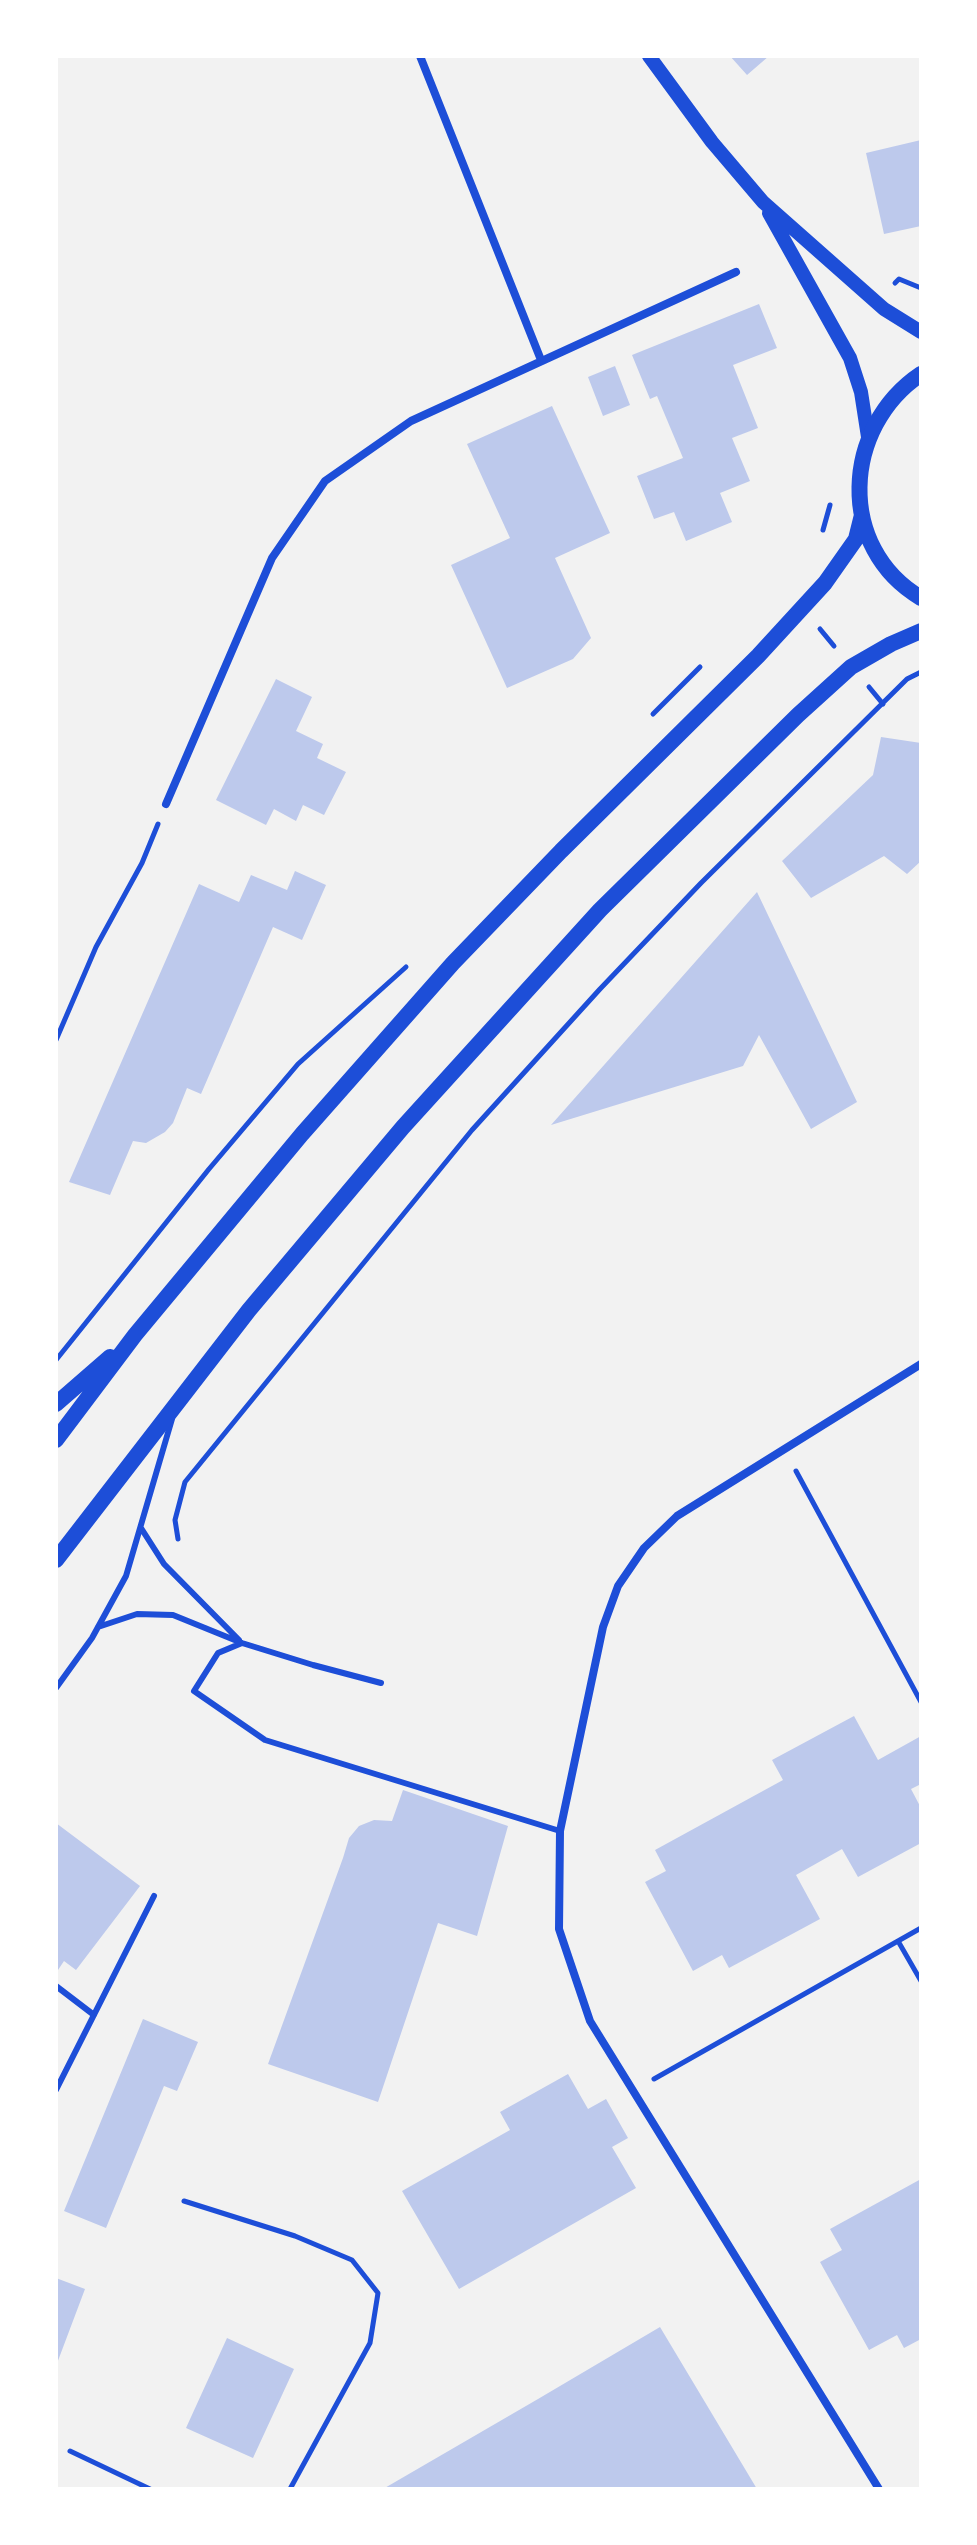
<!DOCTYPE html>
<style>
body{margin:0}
#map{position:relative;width:977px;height:2545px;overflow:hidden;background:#f2f2f2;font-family:Cabin,sans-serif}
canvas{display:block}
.frame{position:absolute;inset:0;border:58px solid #fff;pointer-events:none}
</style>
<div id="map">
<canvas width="977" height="2545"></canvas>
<div class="frame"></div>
</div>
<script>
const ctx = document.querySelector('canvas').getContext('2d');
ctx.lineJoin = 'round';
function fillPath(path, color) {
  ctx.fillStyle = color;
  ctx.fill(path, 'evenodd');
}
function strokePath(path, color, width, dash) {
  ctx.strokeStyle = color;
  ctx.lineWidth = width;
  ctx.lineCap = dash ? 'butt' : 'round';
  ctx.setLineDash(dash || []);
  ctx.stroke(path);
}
fillPath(new Path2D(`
 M 730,56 L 769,56 L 747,75 Z
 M 921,140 L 921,226 L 884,234 L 866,153 Z
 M 759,304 L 777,348 L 733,365 L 758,428 L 732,438 L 750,481 L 720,493 L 732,522 L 686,541 L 674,512 L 654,519 L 637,476 L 683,458 L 657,396 L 650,399 L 632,355 Z
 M 615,366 L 630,405 L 603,416 L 588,377 Z
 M 552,406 L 610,533 L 555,558 L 591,638 L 573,659 L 507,688 L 451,565 L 510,538 L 467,444 Z
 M 276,679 L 312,697 L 296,731 L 323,744 L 317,758 L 346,772 L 324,815 L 303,805 L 296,821 L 274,809 L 266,825 L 216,800 Z
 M 881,737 L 921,743 L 921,861 L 907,874 L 884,856 L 811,898 L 782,861 L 873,775 Z
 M 295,871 L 326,885 L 302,940 L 273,927 L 201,1094 L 187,1088 L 173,1123 L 165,1132 L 146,1143 L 133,1141 L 110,1195 L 69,1182 L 199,884 L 239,902 L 251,875 L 287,890 Z
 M 757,892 L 857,1102 L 811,1129 L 759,1035 L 743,1066 L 551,1125 Z
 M 854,1716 L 878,1760 L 921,1736 L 921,1784 L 911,1789 L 921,1808 L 921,1843 L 858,1877 L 842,1849 L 796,1875 L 820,1919 L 729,1968 L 722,1955 L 693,1971 L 645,1882 L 666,1871 L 655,1850 L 783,1780 L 772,1760 Z
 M 403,1790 L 508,1826 L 477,1936 L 438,1923 L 378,2102 L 268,2064 L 343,1858 L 349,1838 L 359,1826 L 374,1820 L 392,1821 Z
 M 56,1823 L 140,1886 L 76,1970 L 64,1961 L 56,1973 Z
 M 143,2019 L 198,2042 L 177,2091 L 164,2086 L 106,2228 L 64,2211 Z
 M 568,2074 L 588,2109 L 606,2099 L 628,2138 L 612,2147 L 636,2188 L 459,2289 L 402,2191 L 510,2130 L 500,2112 Z
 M 921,2179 L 921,2339 L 904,2348 L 897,2335 L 869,2350 L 820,2262 L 842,2250 L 830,2229 Z
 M 56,2278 L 85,2289 L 56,2366 Z
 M 660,2327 L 757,2489 L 383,2489 L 538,2399 Z
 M 227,2338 L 294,2369 L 253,2458 L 186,2428 Z`), '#bdc9ec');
strokePath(new Path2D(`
 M 895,283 L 899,279 L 921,288
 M 823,530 L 830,505
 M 820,629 L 834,646
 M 869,687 L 883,704
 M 653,714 L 700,667
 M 56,1040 L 96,947 L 142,863 L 158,824
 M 56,1360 L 209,1169 L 298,1064 L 406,967
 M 796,1471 L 921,1702
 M 178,1539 L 175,1520 L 185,1482 L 472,1130 L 600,989 L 701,883 L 907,679 L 921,672
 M 898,1941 L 921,1981
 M 654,2079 L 921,1928
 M 184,2201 L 295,2236 L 352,2260 L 378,2293 L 370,2343 L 290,2489
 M 70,2451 L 150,2489`), '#1d4ed8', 5);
strokePath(new Path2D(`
 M 141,1528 L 164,1564 L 239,1640
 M 98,1627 L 137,1614 L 173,1615 L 242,1643 L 313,1665 L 381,1683
 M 242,1643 L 218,1653 L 194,1691 L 265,1740 L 560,1831
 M 56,1688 L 92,1638 L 126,1576 L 172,1419
 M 56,1986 L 94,2015
 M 56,2090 L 154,1896`), '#1d4ed8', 6);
strokePath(new Path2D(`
 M 420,56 L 541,360
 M 166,804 L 272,558 L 325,481 L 411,421 L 736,272
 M 879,2489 L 590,2021 L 559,1929 L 560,1831 L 603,1627 L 618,1586 L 644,1548 L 677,1516 L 921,1364`), '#1d4ed8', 8);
strokePath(new Path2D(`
 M 649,56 L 712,142 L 763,202 L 884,309 L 921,332
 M 769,213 L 850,358 L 861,392 L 868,437`), '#1d4ed8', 14);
strokePath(new Path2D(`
 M 921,374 C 842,427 836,548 921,598
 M 56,1404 L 110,1357
 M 56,1440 L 135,1335 L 302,1134 L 453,963 L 561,851 L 758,656 L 825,583 L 856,539 L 862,515
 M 56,1560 L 249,1310 L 403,1127 L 600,910 L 798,715 L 851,667 L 891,644 L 921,631`), '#1d4ed8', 16);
</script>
